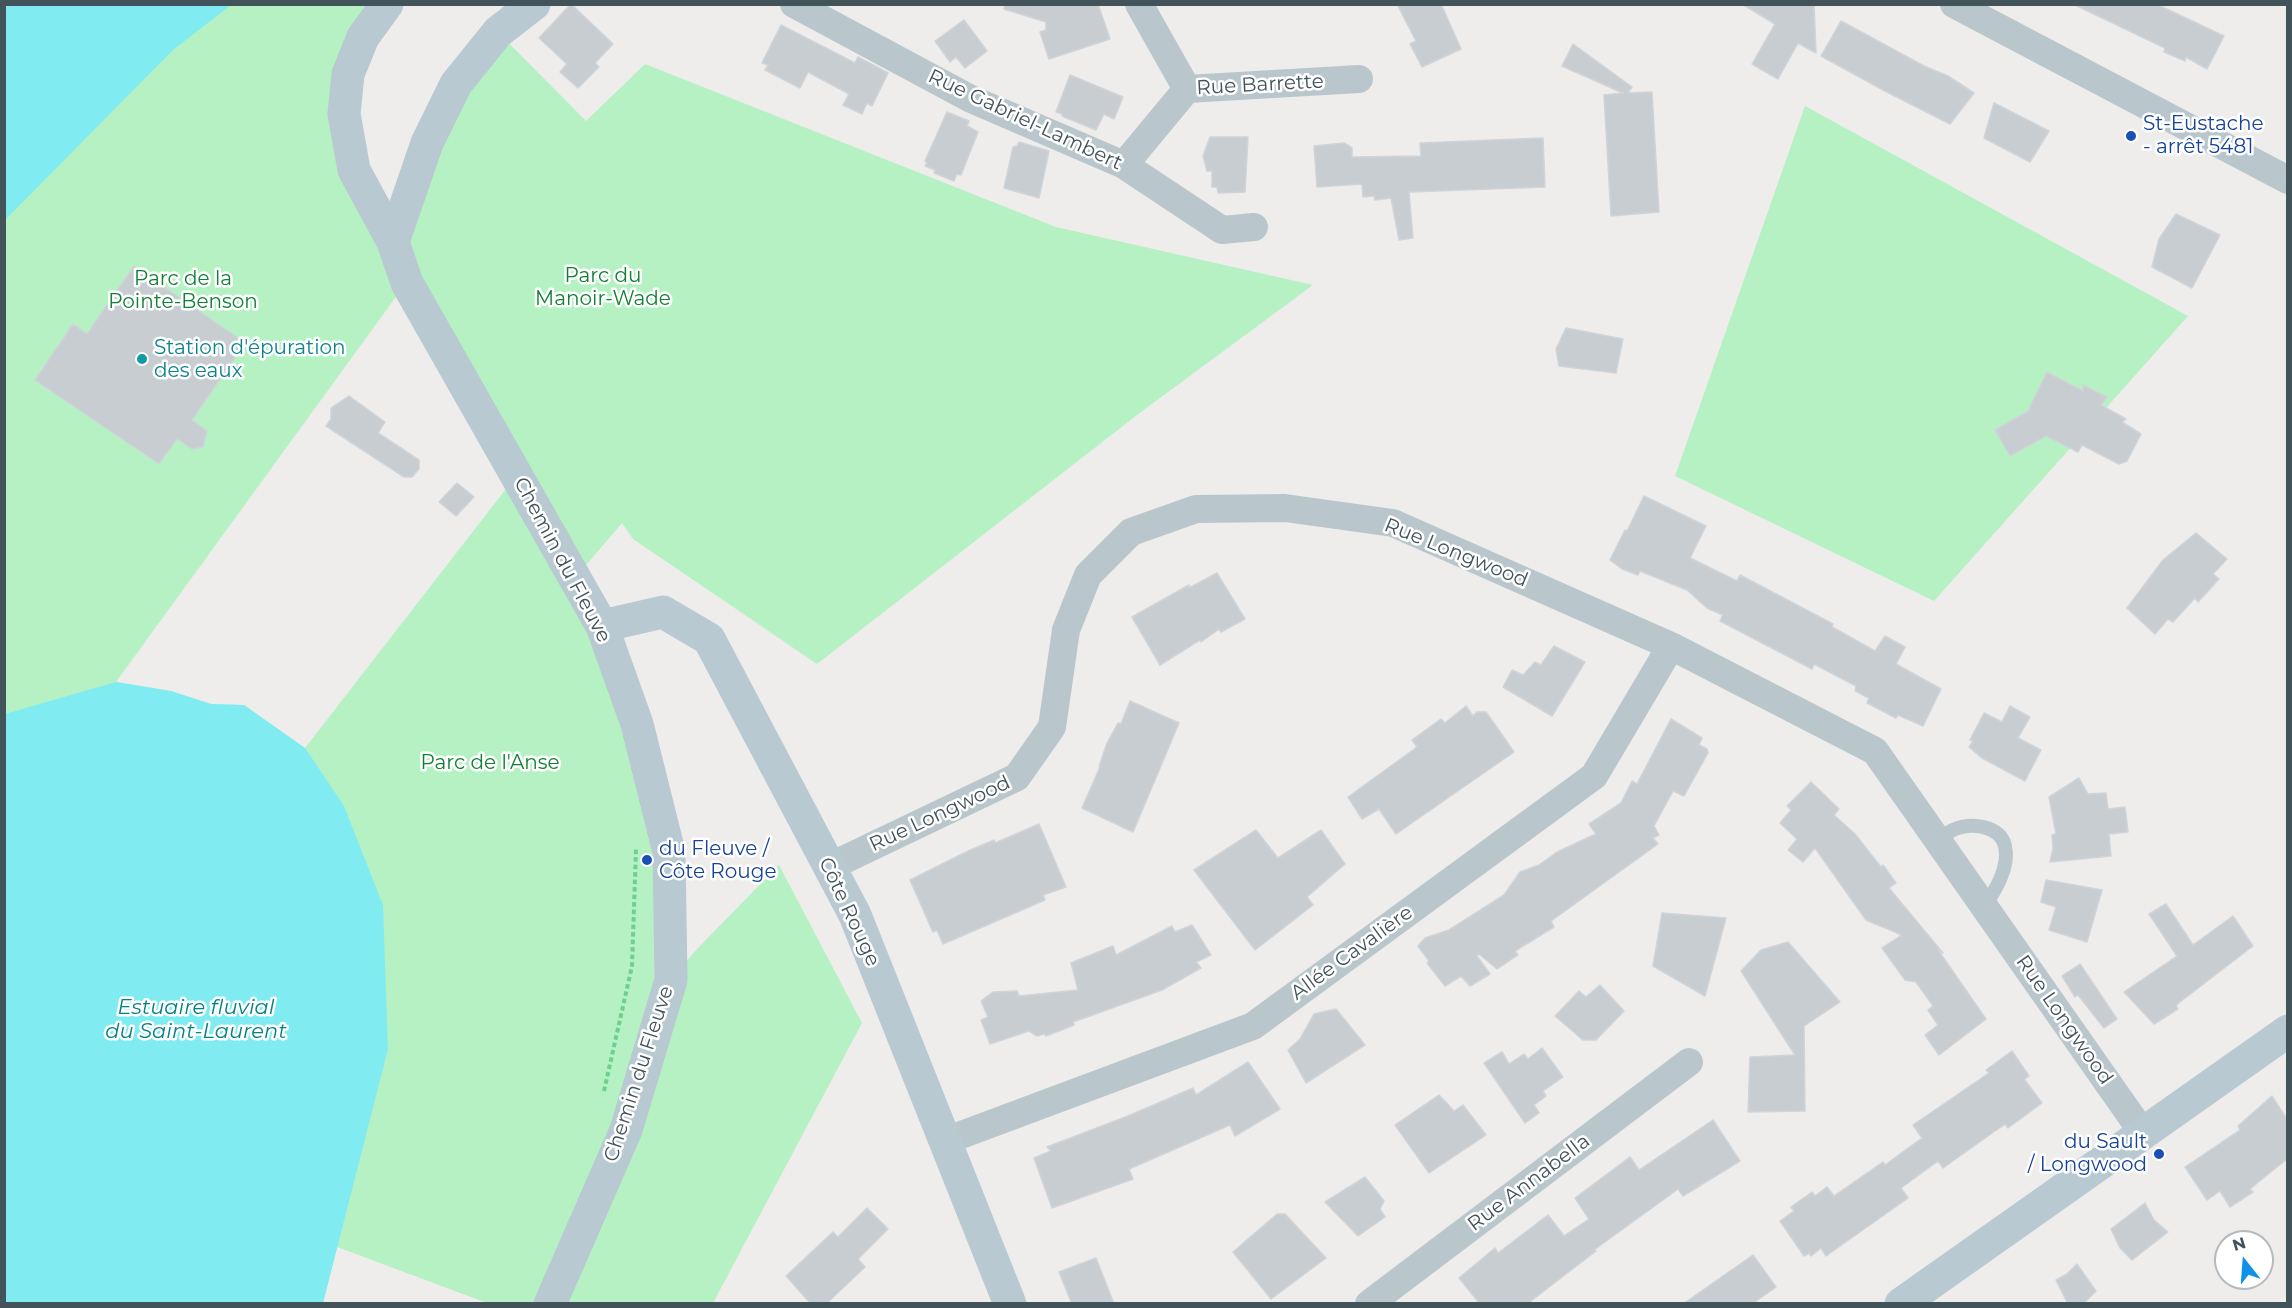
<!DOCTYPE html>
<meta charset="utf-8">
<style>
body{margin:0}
#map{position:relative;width:2292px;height:1308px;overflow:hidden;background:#efecec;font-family:Montserrat,sans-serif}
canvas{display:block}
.frame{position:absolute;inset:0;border:6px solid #43535a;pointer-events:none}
.north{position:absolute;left:2214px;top:1230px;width:60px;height:60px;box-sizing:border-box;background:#fff;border:2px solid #b4babd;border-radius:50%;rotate:343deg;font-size:16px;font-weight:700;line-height:24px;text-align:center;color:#43535a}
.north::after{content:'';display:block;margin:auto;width:21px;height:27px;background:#0e91e7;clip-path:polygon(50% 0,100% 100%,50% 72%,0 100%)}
</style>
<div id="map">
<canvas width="2292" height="1308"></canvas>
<div class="frame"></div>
<div class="north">N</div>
</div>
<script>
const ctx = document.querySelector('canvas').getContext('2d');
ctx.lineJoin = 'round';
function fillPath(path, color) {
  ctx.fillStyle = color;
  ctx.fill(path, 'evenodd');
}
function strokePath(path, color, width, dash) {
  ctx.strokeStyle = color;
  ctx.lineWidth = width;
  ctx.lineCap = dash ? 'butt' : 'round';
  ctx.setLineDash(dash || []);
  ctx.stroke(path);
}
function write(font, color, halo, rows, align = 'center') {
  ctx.font = font + ' Montserrat,sans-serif';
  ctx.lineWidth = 5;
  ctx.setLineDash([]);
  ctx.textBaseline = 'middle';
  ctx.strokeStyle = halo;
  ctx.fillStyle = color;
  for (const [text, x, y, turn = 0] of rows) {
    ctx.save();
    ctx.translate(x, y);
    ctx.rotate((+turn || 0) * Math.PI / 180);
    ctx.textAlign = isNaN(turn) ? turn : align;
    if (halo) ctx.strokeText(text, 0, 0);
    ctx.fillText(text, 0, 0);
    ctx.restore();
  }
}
fillPath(new Path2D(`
 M 111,5 L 387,5 L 344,114 L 393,241 L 498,32 L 586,121 L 645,64 L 1056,227 L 1313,285 L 1137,415 L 817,664 L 633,539 L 622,523 L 575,578 L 637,724 L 671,979 L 697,949 L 779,865 L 862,1023 L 713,1303 L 487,1303 L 337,1247 L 323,1303 L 5,1304 L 5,204 ZM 406,283 L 516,476 L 305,748 L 244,705 L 211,704 L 171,691 L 116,682 Z
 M 1805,106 L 2188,316 L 1934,601 L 1675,476 Z`), '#b6f1c3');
fillPath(new Path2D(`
 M 5,4 L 231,4 L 231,5 L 173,50 L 5,220 Z
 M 116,682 L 171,691 L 211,704 L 244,705 L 305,748 L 344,806 L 383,905 L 388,1049 L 323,1303 L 5,1303 L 5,714 Z`), '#80ecf1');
const building = new Path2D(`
 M 571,4 L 613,44 L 595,63 L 599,67 L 578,88 L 560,72 L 567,64 L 539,38 Z
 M 1005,4 L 1098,4 L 1110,39 L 1049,59 L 1040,32 L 1046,30 L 1046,22 L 1004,9 Z
 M 1397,4 L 1441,4 L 1461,49 L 1422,67 L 1410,44 L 1416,41 Z
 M 1742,4 L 1814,4 L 1816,53 L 1798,43 L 1778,79 L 1752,64 L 1775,24 Z
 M 2073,4 L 2156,4 L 2224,36 L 2207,69 L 2186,57 L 2185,61 L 2164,52 L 2165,48 Z
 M 964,20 L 987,51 L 965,68 L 956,57 L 950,62 L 935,41 Z
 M 1841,21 L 1924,66 L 1948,76 L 1974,93 L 1950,124 L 1885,91 L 1821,56 Z
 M 781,25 L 855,63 L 858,57 L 888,73 L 872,106 L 867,103 L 862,114 L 843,105 L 849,94 L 808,72 L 800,88 L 765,70 L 768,65 L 762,63 Z
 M 1573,44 L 1632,87 L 1628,93 L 1652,92 L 1659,212 L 1611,216 L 1604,95 L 1623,93 L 1562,66 Z
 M 1070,75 L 1123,97 L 1114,119 L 1104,114 L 1096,130 L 1062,116 L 1062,114 L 1056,112 Z
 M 1994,103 L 2049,131 L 2030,162 L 1984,138 Z
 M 947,112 L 969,121 L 967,126 L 978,132 L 961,175 L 957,174 L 954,181 L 934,173 L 935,170 L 925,166 L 927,163 L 925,161 Z
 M 1210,137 L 1248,137 L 1245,192 L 1218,193 L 1217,187 L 1212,187 L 1212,171 L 1207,171 L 1203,156 Z
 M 1543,138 L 1545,187 L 1409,192 L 1413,238 L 1399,240 L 1391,198 L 1375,200 L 1374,196 L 1363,197 L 1362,184 L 1317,187 L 1314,146 L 1344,143 L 1352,148 L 1352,157 L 1421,156 L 1420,143 Z
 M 1019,142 L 1049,151 L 1039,198 L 1004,188 L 1013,147 L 1017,146 Z
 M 2176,214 L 2220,235 L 2192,288 L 2152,267 L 2159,239 Z
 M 134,266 L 245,343 L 192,420 L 207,431 L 203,447 L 192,449 L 177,439 L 159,464 L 35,380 L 73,324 L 87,334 Z
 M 1566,328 L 1623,339 L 1616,373 L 1559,366 L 1556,349 Z
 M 2047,372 L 2083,391 L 2083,385 L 2107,397 L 2101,405 L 2126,419 L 2122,422 L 2141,434 L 2127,461 L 2119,464 L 2082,445 L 2078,452 L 2046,436 L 2010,456 L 1995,430 L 2028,411 Z
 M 349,396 L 385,422 L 378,433 L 419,460 L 419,469 L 412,477 L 404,477 L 326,426 L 331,419 L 331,408 Z
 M 457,483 L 474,497 L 456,516 L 439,502 Z
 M 1644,496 L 1706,526 L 1690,558 L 1737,581 L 1740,575 L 1833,624 L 1832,627 L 1875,651 L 1885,636 L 1905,647 L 1896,664 L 1941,689 L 1923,726 L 1898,715 L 1896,718 L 1867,703 L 1869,698 L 1855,691 L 1856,686 L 1814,664 L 1812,669 L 1720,621 L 1723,615 L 1707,608 L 1687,590 L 1640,571 L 1638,575 L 1622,569 L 1610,560 L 1625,530 L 1627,531 Z
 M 2196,533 L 2227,559 L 2213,574 L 2219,579 L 2198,602 L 2195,598 L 2173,622 L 2168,619 L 2155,634 L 2127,608 L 2163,560 Z
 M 1217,573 L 1245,619 L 1221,632 L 1219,629 L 1201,642 L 1200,640 L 1160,665 L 1132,617 L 1189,585 L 1189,588 Z
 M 1554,646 L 1585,662 L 1552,716 L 1503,687 L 1512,670 L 1523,675 L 1535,662 L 1541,665 Z
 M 1130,701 L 1179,723 L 1133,832 L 1082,808 L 1100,767 L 1099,767 L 1107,743 L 1118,723 L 1121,724 Z
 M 1466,706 L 1473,716 L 1477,712 L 1486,712 L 1514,752 L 1396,834 L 1379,809 L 1362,819 L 1348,797 L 1417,747 L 1412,740 L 1441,719 L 1445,723 Z
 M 2010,706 L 2030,717 L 2018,738 L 2041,750 L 2025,781 L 1982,758 L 1969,747 L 1973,741 L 1970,740 L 1984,713 L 2002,722 Z
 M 1671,719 L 1702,738 L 1699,745 L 1707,749 L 1708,753 L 1684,796 L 1673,791 L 1654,826 L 1659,835 L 1653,838 L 1658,844 L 1551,921 L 1554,927 L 1515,951 L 1518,955 L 1497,969 L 1479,954 L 1477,956 L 1490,974 L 1470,986 L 1461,976 L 1445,986 L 1427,963 L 1429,961 L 1418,946 L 1425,938 L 1449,930 L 1504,895 L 1520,872 L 1539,865 L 1557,852 L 1596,834 L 1589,824 L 1621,803 L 1632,781 L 1637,784 Z
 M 2079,778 L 2088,794 L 2106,793 L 2108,809 L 2125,807 L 2128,832 L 2109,834 L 2111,856 L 2050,862 L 2053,849 L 2052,835 L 2056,834 L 2049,797 Z
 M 1811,782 L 1839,809 L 1834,815 L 1855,834 L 1881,867 L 1883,865 L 1896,883 L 1889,888 L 1943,953 L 1938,950 L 1986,1019 L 1939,1055 L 1925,1035 L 1938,1025 L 1928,1010 L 1933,1006 L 1916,982 L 1905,980 L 1882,948 L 1902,935 L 1866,920 L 1815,848 L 1803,862 L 1788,850 L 1797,839 L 1780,823 L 1791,810 L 1787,806 Z
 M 1039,824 L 1066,887 L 1043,895 L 1045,900 L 943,944 L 937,930 L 933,932 L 910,880 L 966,852 L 994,840 L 995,843 Z
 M 1256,830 L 1278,858 L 1321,830 L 1345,864 L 1307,897 L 1313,905 L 1255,950 L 1194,870 Z
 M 2046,880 L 2102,890 L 2087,942 L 2049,930 L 2056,907 L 2041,902 Z
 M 2166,904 L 2193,945 L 2233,916 L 2253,946 L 2176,1005 L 2178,1009 L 2154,1024 L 2124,992 L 2177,956 L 2149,914 Z
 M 1662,913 L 1726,918 L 1705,996 L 1653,966 Z
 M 1192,925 L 1211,955 L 1196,962 L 1201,968 L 1162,990 L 1073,1022 L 1074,1025 L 1046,1036 L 1044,1034 L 1037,1036 L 1029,1031 L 990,1044 L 981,1020 L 988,1017 L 981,1001 L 993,992 L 1017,991 L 1019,996 L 1078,990 L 1071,963 L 1113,946 L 1116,955 L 1172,926 L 1175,932 Z
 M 1788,942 L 1840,1002 L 1804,1026 L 1805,1111 L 1748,1112 L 1750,1057 L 1795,1055 L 1741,971 L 1761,950 Z
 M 2080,964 L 2117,1019 L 2104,1028 L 2078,995 L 2075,997 L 2062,976 Z
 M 1600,985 L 1624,1011 L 1596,1040 L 1583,1040 L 1555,1016 L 1579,991 L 1586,997 Z
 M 1336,1009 L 1365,1045 L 1306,1083 L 1288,1050 L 1300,1039 L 1314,1014 Z
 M 1542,1048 L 1563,1077 L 1543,1091 L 1546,1096 L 1534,1105 L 1539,1113 L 1525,1123 L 1484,1063 L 1502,1052 L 1509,1064 L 1524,1054 L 1528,1059 Z
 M 2012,1051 L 2029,1076 L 2024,1079 L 2042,1103 L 2008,1128 L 2005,1124 L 1943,1168 L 1938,1161 L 1901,1188 L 1908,1198 L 1826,1256 L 1821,1248 L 1811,1256 L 1809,1253 L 1804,1256 L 1780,1221 L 1794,1211 L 1791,1207 L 1812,1192 L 1815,1196 L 1827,1187 L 1834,1196 L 1883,1162 L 1885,1165 L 1922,1138 L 1913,1125 L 1989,1073 L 1986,1070 Z
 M 1248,1062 L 1280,1109 L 1235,1136 L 1230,1125 L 1129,1169 L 1133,1179 L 1052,1208 L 1034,1158 L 1051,1151 L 1047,1147 L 1128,1116 L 1193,1088 L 1196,1095 Z
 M 1439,1095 L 1454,1111 L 1463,1105 L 1486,1135 L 1429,1173 L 1395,1125 Z
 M 2272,1096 L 2288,1121 L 2288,1158 L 2250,1189 L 2253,1192 L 2230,1207 L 2220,1191 L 2207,1200 L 2185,1167 L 2240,1130 L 2238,1126 Z
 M 1713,1120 L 1740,1161 L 1683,1196 L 1678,1189 L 1594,1250 L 1596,1251 L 1527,1304 L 1480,1304 L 1459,1278 L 1495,1248 L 1498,1253 L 1548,1215 L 1564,1236 L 1589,1219 L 1575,1198 L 1630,1157 L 1639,1170 Z
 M 1365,1177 L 1384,1201 L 1380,1209 L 1385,1217 L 1358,1236 L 1325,1202 Z
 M 2145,1203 L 2154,1220 L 2168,1232 L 2132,1260 L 2120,1248 L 2111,1229 Z
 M 867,1208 L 888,1229 L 858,1259 L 865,1267 L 826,1304 L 811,1304 L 786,1276 L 833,1232 L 838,1237 Z
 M 1277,1214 L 1285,1214 L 1326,1258 L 1271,1299 L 1233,1252 Z
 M 1753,1255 L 1776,1287 L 1752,1304 L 1683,1304 Z
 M 1096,1258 L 1114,1304 L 1072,1304 L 1059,1272 Z
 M 2077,1264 L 2096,1291 L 2085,1302 L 2068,1304 L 2056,1280 L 2067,1274 Z`);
fillPath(building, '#c8cdd1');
strokePath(building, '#cfd4d8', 1.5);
strokePath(new Path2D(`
 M 604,1091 L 632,966 L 636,849`), '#6cd08e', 4, [4.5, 3]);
strokePath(new Path2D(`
 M 1937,840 C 1942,837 1948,832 1953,830 C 1970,822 2000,825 2005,846 C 2010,867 1995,891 1984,907`), '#b9c7cd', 14);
strokePath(new Path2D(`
 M 794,4 L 971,99 L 1124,165 L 1222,230 L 1254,227
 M 1139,4 L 1187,89 L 1359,79
 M 1954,4 L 2288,180
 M 1124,165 L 1187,89
 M 829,867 L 1017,777 L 1052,727 L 1066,630 L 1088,575 L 1131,532 L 1196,509 L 1285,508 L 1393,523 L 1671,646 L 1875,751 L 2143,1133
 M 945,1141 L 1253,1026 L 1594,776 L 1671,646
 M 1369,1304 L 1689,1062`), '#b9c7cd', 28);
strokePath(new Path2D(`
 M 387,4 L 363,37 L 348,74 L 344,114 L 354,170 L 393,242 L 407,283 L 602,626 L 637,724 L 669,852 L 671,980 L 626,1130 L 550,1304
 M 393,242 L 427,143 L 456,84 L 498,32 L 534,4
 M 602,626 L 663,612 L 709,639 L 855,915 L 1010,1304
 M 1901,1304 L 2288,1031`), '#b8c9d2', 33);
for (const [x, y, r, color] of [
 [2131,136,6,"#1a4fb4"],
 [142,359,6,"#0f9aa8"],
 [647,860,6,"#1a4fb4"],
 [2159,1154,6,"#1a4fb4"]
]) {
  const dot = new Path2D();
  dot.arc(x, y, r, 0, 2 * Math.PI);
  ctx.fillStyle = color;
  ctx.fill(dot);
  strokePath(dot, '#fff', 2);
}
write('20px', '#43535a', '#fff', [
 ["Rue Barrette",1260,85,-3],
 ["Rue Gabriel-Lambert",1025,120,25],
 ["Rue Longwood",1456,553,22],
 ["Chemin du Fleuve",562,560,62],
 ["Rue Longwood",940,814,-25],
 ["Côte Rouge",849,912,65],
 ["Allée Cavalière",1352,953,-36],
 ["Rue Longwood",2064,1020,55],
 ["Chemin du Fleuve",639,1074,-72],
 ["Rue Annabella",1529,1183,-37]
]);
write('20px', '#164399', '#fff', [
 ["St-Eustache",2143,124],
 ["- arrêt 5481",2143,147],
 ["du Fleuve /",659,849],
 ["Côte Rouge",659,872],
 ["du Sault",2147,1142,"right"],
 ["/ Longwood",2147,1165,"right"]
], 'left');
write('20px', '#117f35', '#fff', [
 ["Parc du",603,276],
 ["Manoir-Wade",603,299],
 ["Parc de la",183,279],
 ["Pointe-Benson",183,302],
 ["Parc de l'Anse",490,763]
]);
write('20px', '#0d838f', '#fff', [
 ["Station d'épuration",154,348],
 ["des eaux",154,371]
], 'left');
write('italic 21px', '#078186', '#fff', [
 ["Estuaire fluvial",196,1008],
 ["du Saint-Laurent",196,1032]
]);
</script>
